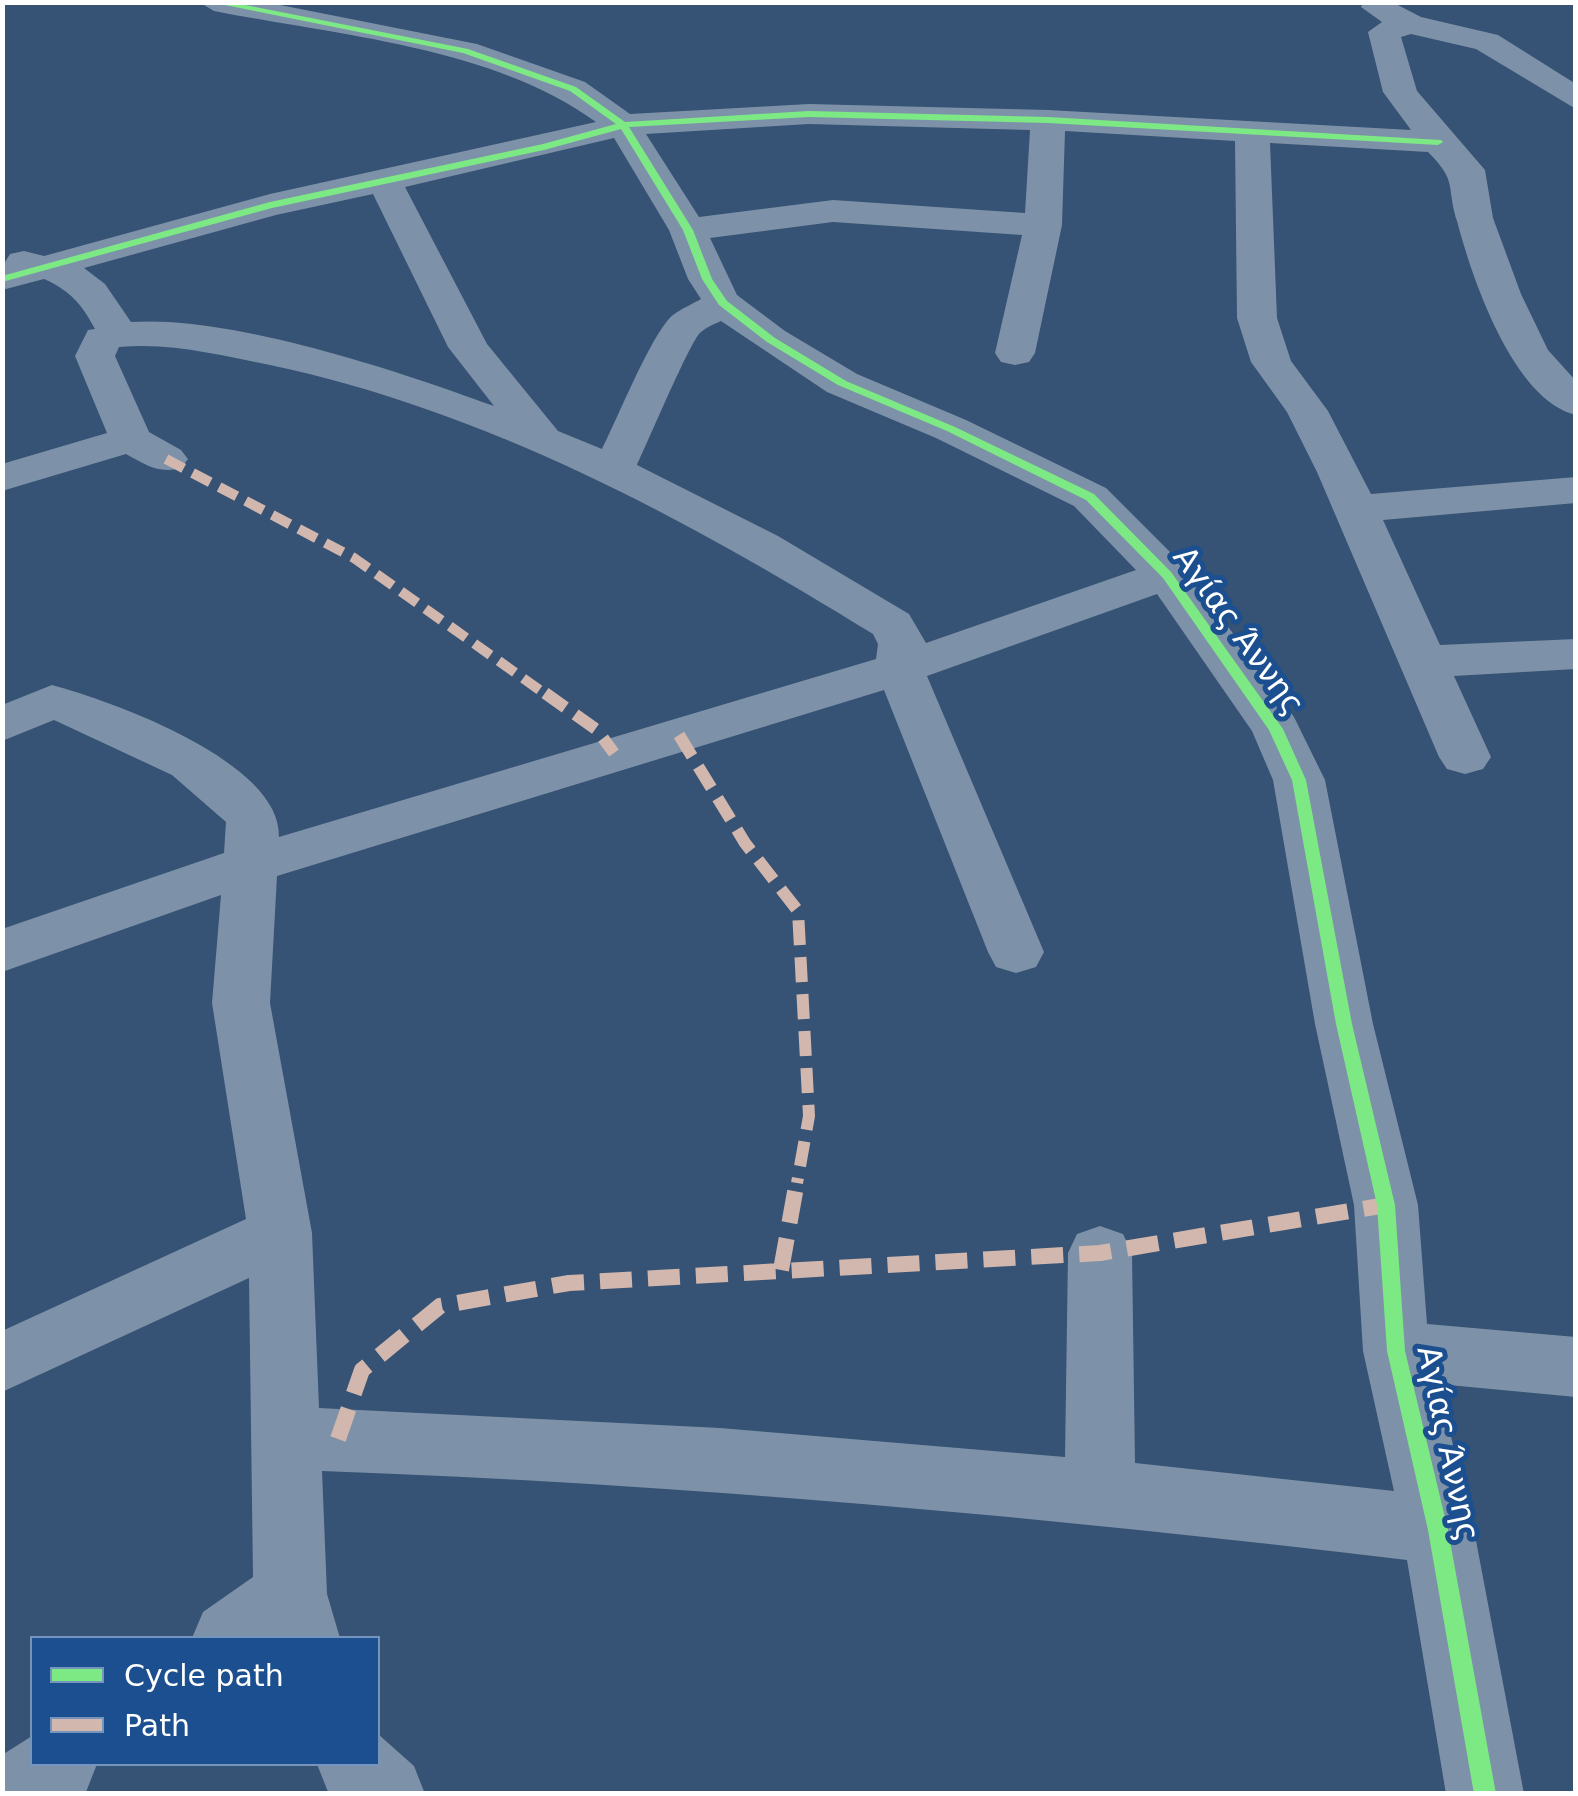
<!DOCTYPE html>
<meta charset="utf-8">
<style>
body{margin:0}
#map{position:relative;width:1578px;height:1796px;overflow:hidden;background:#365274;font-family:"DejaVu Sans",sans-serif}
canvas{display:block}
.frame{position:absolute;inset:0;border:5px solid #fff;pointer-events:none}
.legend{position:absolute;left:30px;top:1636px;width:350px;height:130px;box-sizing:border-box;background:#1b4f8f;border:2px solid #7695bc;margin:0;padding:12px 18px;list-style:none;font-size:30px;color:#fff}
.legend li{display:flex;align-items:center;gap:20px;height:50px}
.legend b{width:50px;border:2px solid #7695bc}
</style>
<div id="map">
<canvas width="1578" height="1796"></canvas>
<div class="frame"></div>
<ul class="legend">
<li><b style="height:12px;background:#7ce984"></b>Cycle path</li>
<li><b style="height:12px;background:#d1b7ad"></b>Path</li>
</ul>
</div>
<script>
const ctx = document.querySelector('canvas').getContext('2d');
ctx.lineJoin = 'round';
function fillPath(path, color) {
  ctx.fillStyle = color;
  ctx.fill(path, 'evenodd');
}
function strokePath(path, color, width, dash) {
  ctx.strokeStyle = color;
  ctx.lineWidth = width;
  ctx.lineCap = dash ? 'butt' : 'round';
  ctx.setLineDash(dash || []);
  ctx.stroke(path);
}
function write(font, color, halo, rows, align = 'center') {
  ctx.font = font + ' "DejaVu Sans",sans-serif';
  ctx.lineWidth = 10;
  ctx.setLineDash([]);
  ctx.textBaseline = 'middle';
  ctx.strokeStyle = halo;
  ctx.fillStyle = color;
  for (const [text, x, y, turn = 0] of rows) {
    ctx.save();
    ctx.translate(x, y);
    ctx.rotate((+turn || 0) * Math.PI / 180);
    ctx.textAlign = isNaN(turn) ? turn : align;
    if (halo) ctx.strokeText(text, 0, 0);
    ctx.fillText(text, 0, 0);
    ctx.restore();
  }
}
fillPath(new Path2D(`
 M 199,2 L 265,2 L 477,44 L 585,82 L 630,114 L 809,104 L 1048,110 L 1411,130 L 1383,92 L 1368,32 L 1382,22 L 1361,7 L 1364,2 L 1392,2 L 1421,17 L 1498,35 L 1576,84 L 1576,109 L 1476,49 L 1411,34 L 1401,37 L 1417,91 L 1485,170 L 1493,218 L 1521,294 L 1548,350 L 1576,381 L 1576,415 C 1513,400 1472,278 1457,221 C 1446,185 1458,182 1428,152 L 1270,143 L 1277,318 L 1291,361 L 1328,411 L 1371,494 L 1576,477 L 1576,503 L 1383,520 L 1440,645 L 1576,639 L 1576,669 L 1454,676 L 1491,757 L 1483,769 L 1465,774 L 1447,769 L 1439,757 L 1317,472 L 1287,412 L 1251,362 L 1237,318 L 1235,141 L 1065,131 L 1062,225 L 1035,353 L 1029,362 L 1015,365 L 1001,362 L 995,353 L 1022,235 L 833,222 L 710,238 L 737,295 L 785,331 L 857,374 L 966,420 L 1106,488 L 1183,565 L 1294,717 L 1325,780 L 1373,1024 L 1418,1205 L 1427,1324 L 1576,1337 L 1576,1397 L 1438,1384 L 1474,1530 L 1524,1794 L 1446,1794 L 1407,1560 C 1046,1517 685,1484 322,1471 L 327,1594 L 340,1638 L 192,1638 L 203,1612 L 253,1577 L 249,1278 L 2,1392 L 2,1331 L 246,1219 L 212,1003 L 221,895 L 2,972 L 2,929 L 224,853 L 226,822 L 172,775 L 54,720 L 2,741 L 2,705 L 52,685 C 112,701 282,762 279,837 L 876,659 L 878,644 L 873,634 C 685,518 487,411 270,365 C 220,355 170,342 119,347 L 115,356 L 149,432 L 181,450 L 188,459 L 181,468 C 159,474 146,465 126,454 L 2,491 L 2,464 L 107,433 L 75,356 L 88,330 L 95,329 C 82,304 69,290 44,279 L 2,290 L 2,267 L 10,254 L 24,251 L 44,256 L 270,194 L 596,122 C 494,47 336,35 214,11 ZM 809,124 L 1030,130 L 1025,213 L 833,200 L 699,217 L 646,134 ZM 614,138 L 669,230 L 688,279 L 701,299 C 692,304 681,309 673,315 C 652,332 617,420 602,449 L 558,431 L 487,344 L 405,187 ZM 373,194 L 448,347 L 494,406 C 399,371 231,315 131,322 L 105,284 L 84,268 L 276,215 ZM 721,321 L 827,392 L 936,438 L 1074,506 L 1136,570 L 926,643 L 909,614 L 778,536 L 637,465 C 647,444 690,342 700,333 C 705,328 714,324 721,321 ZM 1157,594 L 1252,731 L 1273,780 L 1315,1024 L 1354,1205 L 1363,1351 L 1394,1491 L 1135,1463 L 1132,1253 L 1123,1234 L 1100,1226 L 1077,1234 L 1068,1253 L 1065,1457 L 720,1428 L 319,1408 L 312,1233 L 270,1003 L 277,876 L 884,690 L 988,952 L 996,967 L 1016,973 L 1036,967 L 1044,952 L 927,676 Z
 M 378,1734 L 414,1766 L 425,1794 L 328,1792 L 317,1764 L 378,1764 Z
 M 32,1736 L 32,1764 L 97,1764 L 86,1792 L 2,1794 L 2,1755 Z`), '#7d92a8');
strokePath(new Path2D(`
 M 166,459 L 354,558 L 548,696`), '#d1b7ad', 10, [20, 10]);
strokePath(new Path2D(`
 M 545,693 L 597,730 L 614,753
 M 679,735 L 745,843 L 798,911 L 809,1116 L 797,1183`), '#d1b7ad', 12, [25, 12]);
strokePath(new Path2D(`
 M 781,1270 L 797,1181
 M 338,1439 L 362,1370 L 440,1306 L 569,1283 L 1100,1253 L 1386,1205`), '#d1b7ad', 16, [32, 16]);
fillPath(new Path2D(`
 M 210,2 L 230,2 L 468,49 L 576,87 L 625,122 L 809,111 L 1048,117 L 1441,140 L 1443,142 L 1438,145 L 1048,123 L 809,117 L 629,127 L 693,230 L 712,279 L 727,301 L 775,338 L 846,381 L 955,427 L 1094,494 L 1171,572 L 1283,729 L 1306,780 L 1352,1024 L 1395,1205 L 1405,1351 L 1448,1530 L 1496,1794 L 1474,1794 L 1428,1530 L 1387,1351 L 1377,1205 L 1336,1024 L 1292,780 L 1269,730 L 1163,578 L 1086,500 L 947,431 L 838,385 L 767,342 L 719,305 L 702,279 L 683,230 L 621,129 L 544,150 L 272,208 L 2,282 L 2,276 L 270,202 L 543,144 L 616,124 L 570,91 L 463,53 Z`), '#7ce984');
write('32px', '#fff', '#1b4f8f', [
 ["Αγίας Άννης",1237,632,54],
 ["Αγίας Άννης",1446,1444,78]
]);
</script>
